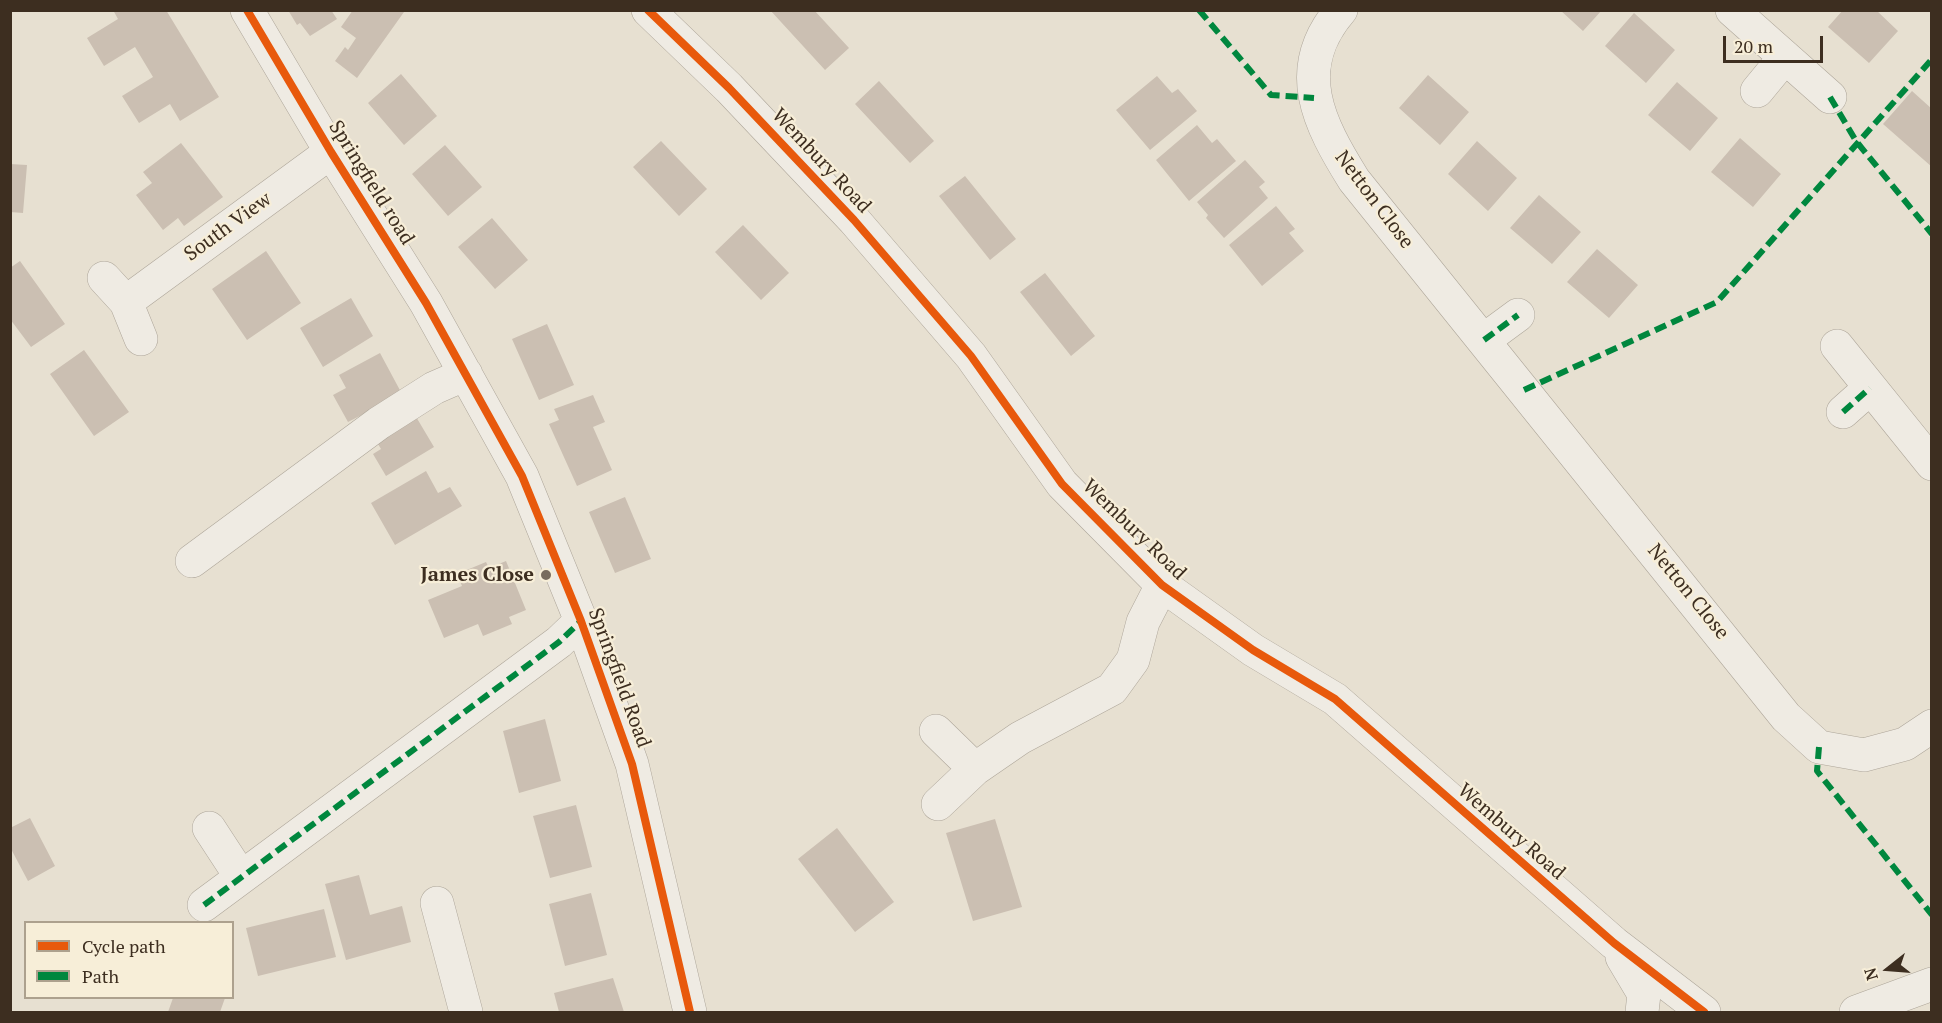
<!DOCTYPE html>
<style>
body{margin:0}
#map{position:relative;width:1942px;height:1023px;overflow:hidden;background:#e7e0d1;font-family:"PT Serif",serif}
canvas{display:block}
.frame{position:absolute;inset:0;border:12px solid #3d2e20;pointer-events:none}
.legend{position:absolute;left:24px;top:921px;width:210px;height:78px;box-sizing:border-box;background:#f7eed8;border:2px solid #ada18e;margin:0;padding:8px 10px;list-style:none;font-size:18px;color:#3d2e20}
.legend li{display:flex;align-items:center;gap:12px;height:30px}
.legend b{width:30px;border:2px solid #ada18e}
.north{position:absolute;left:1858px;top:939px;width:60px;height:60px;-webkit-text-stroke:4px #f7eed8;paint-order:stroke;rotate:253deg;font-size:16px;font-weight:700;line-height:24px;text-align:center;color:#3d2e20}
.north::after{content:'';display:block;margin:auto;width:21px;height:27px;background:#3d2e20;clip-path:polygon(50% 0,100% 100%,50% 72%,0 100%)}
.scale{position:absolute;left:1723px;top:36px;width:100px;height:27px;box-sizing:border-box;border:3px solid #3d2e20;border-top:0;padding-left:8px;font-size:18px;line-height:21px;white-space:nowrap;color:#3d2e20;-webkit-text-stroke:4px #f7eed8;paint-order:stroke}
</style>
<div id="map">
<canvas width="1942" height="1023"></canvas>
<div class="frame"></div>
<ul class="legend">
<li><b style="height:8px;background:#e8590c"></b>Cycle path</li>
<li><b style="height:8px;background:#00873e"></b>Path</li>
</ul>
<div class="north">N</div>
<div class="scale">20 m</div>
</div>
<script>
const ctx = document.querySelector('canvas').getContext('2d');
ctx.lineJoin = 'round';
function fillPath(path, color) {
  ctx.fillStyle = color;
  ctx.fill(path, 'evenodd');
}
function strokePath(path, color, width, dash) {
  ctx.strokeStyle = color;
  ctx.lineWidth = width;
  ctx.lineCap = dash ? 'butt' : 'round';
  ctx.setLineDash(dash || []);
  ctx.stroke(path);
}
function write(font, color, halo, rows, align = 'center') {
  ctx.font = font + ' "PT Serif",serif';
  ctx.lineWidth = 4.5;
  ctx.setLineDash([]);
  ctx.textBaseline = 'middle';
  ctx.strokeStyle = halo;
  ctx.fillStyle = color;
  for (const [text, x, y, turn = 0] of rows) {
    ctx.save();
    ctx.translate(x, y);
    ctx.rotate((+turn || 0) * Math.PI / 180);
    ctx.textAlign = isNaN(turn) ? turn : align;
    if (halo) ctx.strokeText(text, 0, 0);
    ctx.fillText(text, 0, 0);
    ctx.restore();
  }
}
fillPath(new Path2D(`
 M 113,10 L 166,10 L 219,97 L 180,121 L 170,104 L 139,123 L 122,96 L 153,77 L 135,47 L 104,66 L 87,38 L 118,19 Z
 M 288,10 L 331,10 L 337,19 L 310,36 L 300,23 L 297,25 Z
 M 353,10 L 404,12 L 357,78 L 335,61 L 345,47 L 348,50 L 356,38 L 341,27 Z
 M 770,10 L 814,10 L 849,48 L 825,70 Z
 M 1560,10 L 1602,10 L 1583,31 Z
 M 1843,10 L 1876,10 L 1898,31 L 1869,63 L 1828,27 Z
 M 1634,13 L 1675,50 L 1646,83 L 1605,46 Z
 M 401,74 L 437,116 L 404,145 L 368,103 Z
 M 1428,75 L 1469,112 L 1440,145 L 1399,108 Z
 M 1157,76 L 1172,93 L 1178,89 L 1197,111 L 1150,150 L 1116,110 Z
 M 879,81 L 934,141 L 910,163 L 855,104 Z
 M 1677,82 L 1718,118 L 1690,151 L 1648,115 Z
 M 1912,91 L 1932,109 L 1932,167 L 1883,124 Z
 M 1197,125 L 1212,143 L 1217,139 L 1236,161 L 1189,201 L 1156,160 Z
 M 1740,138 L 1781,174 L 1753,207 L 1711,172 Z
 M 661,141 L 707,189 L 679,216 L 633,167 Z
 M 1477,141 L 1517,178 L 1488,211 L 1448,174 Z
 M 181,143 L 223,197 L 184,226 L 178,218 L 163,230 L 136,195 L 152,183 L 143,172 Z
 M 445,145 L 482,187 L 448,216 L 412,174 Z
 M 1245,160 L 1265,182 L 1259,187 L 1268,198 L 1224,238 L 1206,218 L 1208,215 L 1197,202 Z
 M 10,164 L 27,165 L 23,213 L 10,212 Z
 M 965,176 L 1016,239 L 990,260 L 939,196 Z
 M 1539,195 L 1581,232 L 1552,264 L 1510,228 Z
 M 1276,206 L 1295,229 L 1289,233 L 1304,251 L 1262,286 L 1229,245 Z
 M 492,218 L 528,260 L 495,289 L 458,247 Z
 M 743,225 L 789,273 L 761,300 L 715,252 Z
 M 1597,249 L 1638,285 L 1609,318 L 1567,282 Z
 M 266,251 L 301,303 L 247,340 L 212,289 Z
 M 20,261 L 65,324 L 31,347 L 10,319 L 10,268 Z
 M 1045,273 L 1095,336 L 1071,356 L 1020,292 Z
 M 351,298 L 373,336 L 323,367 L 300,328 Z
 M 547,324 L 574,385 L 539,400 L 512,339 Z
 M 84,350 L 129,412 L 94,436 L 50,374 Z
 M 380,353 L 402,394 L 348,422 L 333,395 L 346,388 L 339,375 Z
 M 593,395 L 605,422 L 593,427 L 612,470 L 577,486 L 549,424 L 559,420 L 554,409 Z
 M 412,410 L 434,447 L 386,476 L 373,454 L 381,449 L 372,434 Z
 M 426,471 L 438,493 L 450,487 L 462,506 L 395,545 L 371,503 Z
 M 625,497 L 651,559 L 615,573 L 589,512 Z
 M 506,561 L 526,610 L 509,617 L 512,624 L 483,636 L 478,624 L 444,638 L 428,600 L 462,586 L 457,574 L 486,562 L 489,568 Z
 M 545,719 L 561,781 L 519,793 L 503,731 Z
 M 576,805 L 592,867 L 550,878 L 533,816 Z
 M 30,818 L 55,866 L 28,881 L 10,847 L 10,828 Z
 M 995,819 L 1022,907 L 973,921 L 946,833 Z
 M 837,828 L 894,902 L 855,932 L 798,859 Z
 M 359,875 L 370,915 L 402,906 L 411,942 L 346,960 L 325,884 Z
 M 591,893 L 607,955 L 565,966 L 549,904 Z
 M 324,909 L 336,957 L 258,976 L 246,928 Z
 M 613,978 L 624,1012 L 559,1012 L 554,993 Z
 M 173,998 L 225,998 L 220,1012 L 168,1012 Z`), '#cbbfb2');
const minor = new Path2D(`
 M 247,10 L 331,152 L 426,303 L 522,476 L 581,621 L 632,764 L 690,1012
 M 648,10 L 729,88 L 854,220 L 971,356 L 1062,484 L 1162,585 L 1253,650 L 1335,699 L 1614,943 L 1704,1012
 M 1341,10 C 1290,69 1319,124 1354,180 L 1786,717 L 1819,747 L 1864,755 L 1905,744 L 1932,726
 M 1732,10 L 1830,97
 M 1757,91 L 1785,57
 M 104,278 L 126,302 L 141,339
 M 126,302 L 331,152
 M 1484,340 L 1518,315
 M 1837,346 L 1932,464
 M 1843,412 L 1870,388
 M 192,561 L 379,423 L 434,388 L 466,374
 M 936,731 L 975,769
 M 938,804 L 975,769 L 1020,738 L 1112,689 L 1133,660 L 1143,622 L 1162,585
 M 209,828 L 241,877
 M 437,903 L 466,1012
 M 204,905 L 559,642 L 581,621
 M 1622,957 L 1644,994 L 1642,1012
 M 1856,1012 L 1932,984`);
strokePath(minor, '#ada599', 34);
strokePath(minor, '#efebe3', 33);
strokePath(new Path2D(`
 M 1199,10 L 1271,95 L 1314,98
 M 1830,97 L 1856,141 L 1932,234
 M 1484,340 L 1518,315
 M 1524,390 L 1717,302 L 1932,59
 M 1843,412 L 1870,388
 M 1819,747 L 1817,771 L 1932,915
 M 204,905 L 559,642 L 581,621`), '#00873e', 6, [12, 6]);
strokePath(new Path2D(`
 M 247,10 L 331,152 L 426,303 L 522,476 L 581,621 L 632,764 L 690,1012
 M 648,10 L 729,88 L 854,220 L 971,356 L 1062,484 L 1162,585 L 1253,650 L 1335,699 L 1614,943 L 1704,1012`), '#e8590c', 8);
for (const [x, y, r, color] of [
 [546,575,6,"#786c5e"]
]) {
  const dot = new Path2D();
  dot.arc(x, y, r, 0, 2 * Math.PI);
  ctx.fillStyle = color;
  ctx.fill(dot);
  strokePath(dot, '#f7eed8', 2);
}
write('20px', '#3d2e20', '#f7eed8', [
 ["Wembury Road",821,161,47],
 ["Springfield road",371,183,58],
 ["Netton Close",1374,200,53],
 ["South View",228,227,-36],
 ["Wembury Road",1134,530,44],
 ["Netton Close",1688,592,51],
 ["Springfield Road",619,678,70],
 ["Wembury Road",1511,832,41]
]);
write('bold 20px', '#3d2e20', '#f7eed8', [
 ["James Close",534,575]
], 'right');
</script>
